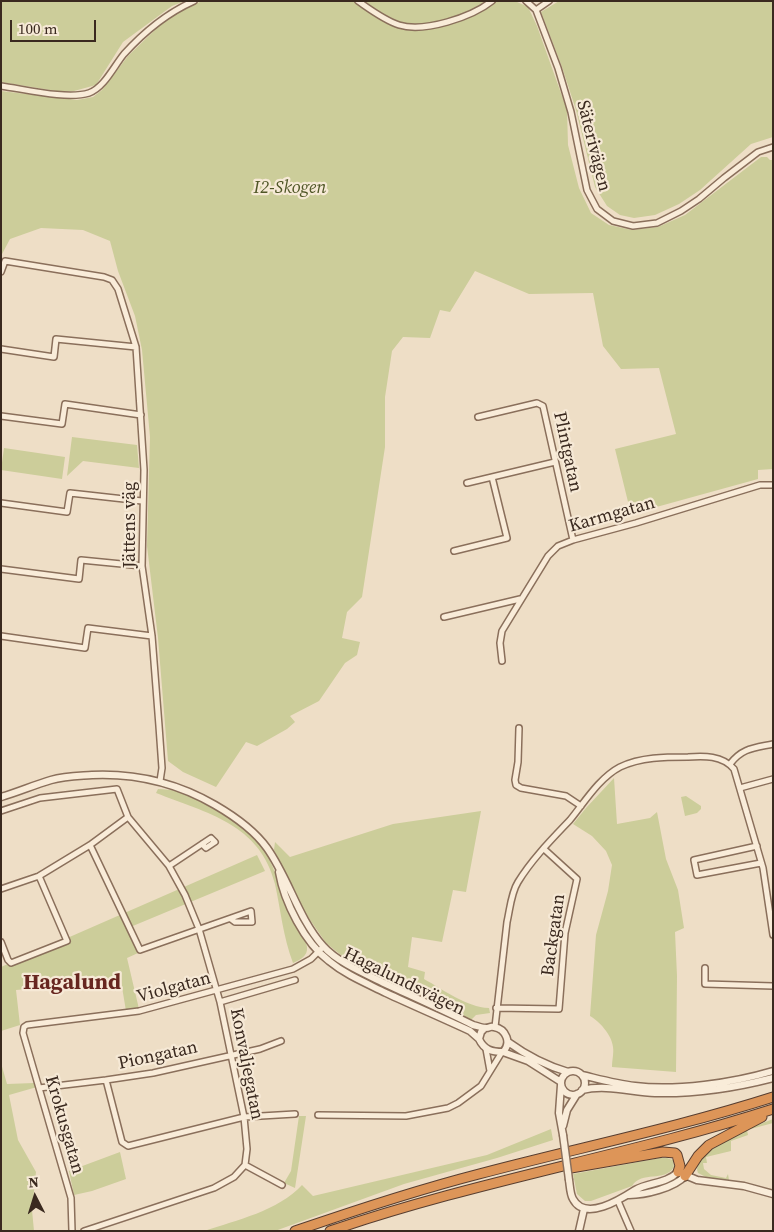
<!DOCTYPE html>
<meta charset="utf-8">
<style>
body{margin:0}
#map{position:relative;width:774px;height:1232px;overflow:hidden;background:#eedec6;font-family:"Source Serif 4",serif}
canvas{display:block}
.frame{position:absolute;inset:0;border:2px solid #3a291f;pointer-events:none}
.north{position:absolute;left:10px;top:1172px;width:50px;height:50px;-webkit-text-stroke:4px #f6e9d6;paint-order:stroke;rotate:355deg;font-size:14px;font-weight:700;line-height:20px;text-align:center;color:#3a291f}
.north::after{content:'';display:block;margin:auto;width:18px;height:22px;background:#3a291f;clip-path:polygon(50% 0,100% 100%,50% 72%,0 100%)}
.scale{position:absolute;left:10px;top:20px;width:86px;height:22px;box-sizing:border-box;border:2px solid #3a291f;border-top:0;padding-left:6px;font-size:15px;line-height:18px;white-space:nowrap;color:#3a291f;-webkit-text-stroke:4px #f6e9d6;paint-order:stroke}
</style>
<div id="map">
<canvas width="774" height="1232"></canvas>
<div class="frame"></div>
<div class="north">N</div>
<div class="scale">100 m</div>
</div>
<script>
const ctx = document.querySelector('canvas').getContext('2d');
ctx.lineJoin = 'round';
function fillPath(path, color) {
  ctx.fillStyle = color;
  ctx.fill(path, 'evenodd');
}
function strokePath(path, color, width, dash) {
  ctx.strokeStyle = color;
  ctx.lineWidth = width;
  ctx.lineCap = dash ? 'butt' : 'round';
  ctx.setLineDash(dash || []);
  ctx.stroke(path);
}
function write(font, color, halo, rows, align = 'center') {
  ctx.font = font + ' "Source Serif 4",serif';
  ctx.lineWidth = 4.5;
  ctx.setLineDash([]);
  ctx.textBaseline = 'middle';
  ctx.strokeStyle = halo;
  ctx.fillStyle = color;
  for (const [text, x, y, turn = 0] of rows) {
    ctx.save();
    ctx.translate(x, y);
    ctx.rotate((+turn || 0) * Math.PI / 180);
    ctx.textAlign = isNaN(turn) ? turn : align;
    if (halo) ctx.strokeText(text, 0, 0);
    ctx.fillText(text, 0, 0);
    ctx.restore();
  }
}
fillPath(new Path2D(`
 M 1,1 L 185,1 L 172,6 L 123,42 L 96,85 L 74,91 L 56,91 L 1,82 Z
 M 202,1 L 353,1 L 379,19 L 398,28 L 415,29 L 446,25 L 474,15 L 496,1 L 515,1 L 528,7 L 537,26 L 567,110 L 568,145 L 579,188 L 591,213 L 609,225 L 632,230 L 658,227 L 685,215 L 761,157 L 767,157 L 770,160 L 773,160 L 773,469 L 758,470 L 758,479 L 631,514 L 615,449 L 676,434 L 659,368 L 621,369 L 603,346 L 593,293 L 529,294 L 475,271 L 450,312 L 440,310 L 430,338 L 403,337 L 392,351 L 385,397 L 385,447 L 362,597 L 347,612 L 342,638 L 360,642 L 357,655 L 345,663 L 319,701 L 290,716 L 295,722 L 287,729 L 257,746 L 246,742 L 216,787 L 183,772 L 168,761 L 158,638 L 147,546 L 150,437 L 142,350 L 135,316 L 118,271 L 110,241 L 83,230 L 41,228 L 10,239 L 1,256 L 1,91 L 77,100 L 93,97 L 102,90 L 128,56 L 158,27 L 179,11 Z
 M 359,1 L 486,1 C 467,15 425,30 401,24 C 386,19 372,9 359,1 Z
 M 559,1 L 773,1 L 773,137 L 751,144 L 700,190 L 679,204 L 655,215 L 634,218 L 620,215 L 607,206 L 595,187 L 576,110 L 562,67 L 541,12 Z
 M 72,437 L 137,445 L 139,468 L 83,461 L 67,476 Z
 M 4,448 L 65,457 L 62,479 L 1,470 Z
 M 614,778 L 617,824 L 650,818 L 657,812 L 666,859 L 678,890 L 684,928 L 675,932 L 677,976 L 676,1072 L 612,1067 C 612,1060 614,1053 613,1047 C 612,1035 599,1021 590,1016 L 596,935 L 608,891 L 612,865 L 606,851 L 592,836 L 573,824 L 586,808 Z
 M 158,789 C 164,789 171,790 177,791 C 198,798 241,824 256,839 C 277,862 280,897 294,923 C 298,930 306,938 307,947 C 308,956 300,960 293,963 C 283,936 281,912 275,884 C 260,824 207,813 156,793 Z
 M 686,796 L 701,806 L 701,809 L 697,813 L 685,816 L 681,797 Z
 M 481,811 L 466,892 L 453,890 L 442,942 L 412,937 L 408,967 L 425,972 L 424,979 C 444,990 466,1007 489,1008 L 490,1013 L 476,1015 L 471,1020 L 347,960 L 326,943 L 306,914 L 274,850 L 275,842 L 290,857 L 393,824 Z
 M 257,855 L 265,871 L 128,928 L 138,953 L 127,958 L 139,1009 L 126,1011 L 121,981 L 16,990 L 20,1025 L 1,1031 L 1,967 Z
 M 1,1063 L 7,1084 L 34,1083 L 37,1087 L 9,1095 L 18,1140 L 36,1172 L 32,1210 L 34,1231 L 1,1231 Z
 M 299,1116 L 306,1116 L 295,1188 L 284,1183 L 291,1171 Z
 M 773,1119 L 773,1123 L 747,1130 L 748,1135 L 731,1141 L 731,1151 L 706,1157 L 707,1163 L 703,1163 L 704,1169 L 711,1175 L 726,1178 L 728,1174 L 729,1180 L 706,1177 L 698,1173 C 690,1149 755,1126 773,1119 Z
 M 551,1129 L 553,1140 L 497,1158 L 404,1184 L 275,1231 L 204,1231 C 237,1220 278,1211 302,1185 L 313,1196 L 487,1155 Z
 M 120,1152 L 126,1179 L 92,1191 L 74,1195 L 69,1171 Z
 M 660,1158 L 667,1158 L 673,1160 L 674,1167 C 664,1183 642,1170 632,1186 L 591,1201 L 585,1201 L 577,1194 L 573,1174 Z`), '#cccd9a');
const minor = new Path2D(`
 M 358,1 C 371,10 384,20 399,25 C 424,33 472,17 492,1
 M 526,1 L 536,10 L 558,68 L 571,112 L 587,190 L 597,209 L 613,221 L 633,226 L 657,223 L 681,211 L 699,199 L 724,178 L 758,152 L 773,147
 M 536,10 L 549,1
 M 1,86 C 24,89 67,100 89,93 C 104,88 114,66 124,54 C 144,32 167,13 194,1
 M 1,272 L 5,261 L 104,277 L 112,280 L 118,289 L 136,347 L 144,470 L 142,566 L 152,636 L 159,726 L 162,768 L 160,781
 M 1,349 L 54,357 L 56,339 L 136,347
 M 1,416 L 62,424 L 65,404 L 141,415
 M 478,417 L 537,403 L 543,406 L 573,540
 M 467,483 L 555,462
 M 1,503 L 67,512 L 70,493 L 142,501
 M 454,551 L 507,538 L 492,477
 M 1,569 L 79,579 L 81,560 L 142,566
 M 444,617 L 520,599
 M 1,636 L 85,648 L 88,628 L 152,636
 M 502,661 L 500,643 L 502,631 L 548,556 L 558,546 L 573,540 L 636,523 L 760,485 L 773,485
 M 519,728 L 518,762 L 515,780 L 516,785 L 521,788 L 566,796 L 581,806
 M 730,764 C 742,748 754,748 773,744
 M 740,788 L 773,779
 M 1,811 L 40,798 L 117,789 L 128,817 L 169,866 L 185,895 L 199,929 L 220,1002 L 244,1117 L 247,1149 L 245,1165 L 234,1177 L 214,1188 L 84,1231
 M 90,845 L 140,950 L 251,911 L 252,922 L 235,922 L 231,919
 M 757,846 L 694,860 L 697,875 L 761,863
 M 169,866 L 211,838 L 215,842 L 206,848 L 202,844
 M 1,889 L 39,876 L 90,845 L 128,817
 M 1,942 L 8,960 L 11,963 L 67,941 L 39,876
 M 705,968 L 705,984 L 773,986
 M 220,1002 L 295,980
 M 496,1008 L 559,1009 L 565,933 L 577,879 L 544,849
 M 495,1027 L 507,922 C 510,909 511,893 518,882 C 532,859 552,839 570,820 C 584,803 599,778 620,767 C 641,757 665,757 688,757 C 704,756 722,755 734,769 L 763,868 L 773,935
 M 486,1049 L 490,1071
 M 106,1080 L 122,1142 L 128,1146 L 244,1117 L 295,1114
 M 39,1088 L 106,1080 L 153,1073 L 260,1049 L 281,1041
 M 318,1115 L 406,1116 L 448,1108 L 458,1103 L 481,1086 L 502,1052
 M 245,1165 L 282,1185
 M 618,1201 L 631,1231
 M 72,1231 L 71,1198 L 23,1033 L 24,1027 L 27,1025 L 139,1011 L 293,969 L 311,959 L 321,949`);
const tertiary = new Path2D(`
 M 1,797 C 18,792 34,785 51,780 C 65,776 79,776 92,775 C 137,773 177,783 215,805 C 234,816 254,830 267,848 C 289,879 298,918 323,946 C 338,963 368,975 388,985 C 416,998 445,1011 473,1025 C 477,1026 482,1028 485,1028 C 491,1028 489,1026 494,1027 C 506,1029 512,1043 503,1052 C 492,1052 484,1050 479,1039 L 481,1032 L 485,1028
 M 279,872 C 284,902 305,943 329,961 C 346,975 366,983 386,993 C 414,1006 442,1018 470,1031 L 479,1039
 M 508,1042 C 526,1055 547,1066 568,1072
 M 503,1052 L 528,1061 L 561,1082
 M561 1083a12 12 0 1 1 24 0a12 12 0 1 1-24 0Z
 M 582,1075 C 599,1079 617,1084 635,1086 C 676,1091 733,1083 773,1071
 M 561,1085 L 559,1113 L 563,1135
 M 582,1090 C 606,1084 631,1092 655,1093 C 695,1094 734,1088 773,1078
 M 563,1126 L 567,1110 L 577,1094
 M 569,1180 C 570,1186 570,1194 573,1199 C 585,1222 621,1199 635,1190 C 649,1182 666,1184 678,1172 L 697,1180 L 744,1186 L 773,1194
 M 629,1195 C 645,1195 674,1188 685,1176
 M 579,1231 L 584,1209`);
const motorway = new Path2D(`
 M 571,1168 L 663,1152 L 675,1153 L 677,1155 L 680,1166 L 678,1172
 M 685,1176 L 698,1156 L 709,1145 L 762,1117
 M 295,1231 C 356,1210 417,1190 479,1174 C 577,1148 676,1128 773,1097
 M 330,1231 C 475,1181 627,1156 773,1109`);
strokePath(minor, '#8a6f5b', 8);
strokePath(tertiary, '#8a6f5b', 9);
strokePath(motorway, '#583e30', 11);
strokePath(minor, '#f9ecd9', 5);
strokePath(tertiary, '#f9ecd9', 6);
strokePath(motorway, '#dd9558', 9);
const tertiaryBridge = new Path2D(`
 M 563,1135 L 569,1180`);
strokePath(tertiaryBridge, '#8a6f5b', 9, []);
strokePath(tertiaryBridge, '#f9ecd9', 6);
write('18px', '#3a291f', '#f6e9d6', [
 ["Säterivägen",593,146,76],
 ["Plintgatan",567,452,78],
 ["Karmgatan",612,515,-16],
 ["Jättens väg",130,525,-90],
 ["Backgatan",554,935,-82],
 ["Hagalundsvägen",404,982,26],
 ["Violgatan",174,988,-15],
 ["Piongatan",158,1056,-12],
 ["Konvaljegatan",246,1064,79],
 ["Krokusgatan",64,1125,74]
]);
write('italic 18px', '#4f5626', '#f6e9d6', [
 ["I2-Skogen",290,188]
]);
write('bold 22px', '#67261f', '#f6e9d6', [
 ["Hagalund",72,983]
]);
</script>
